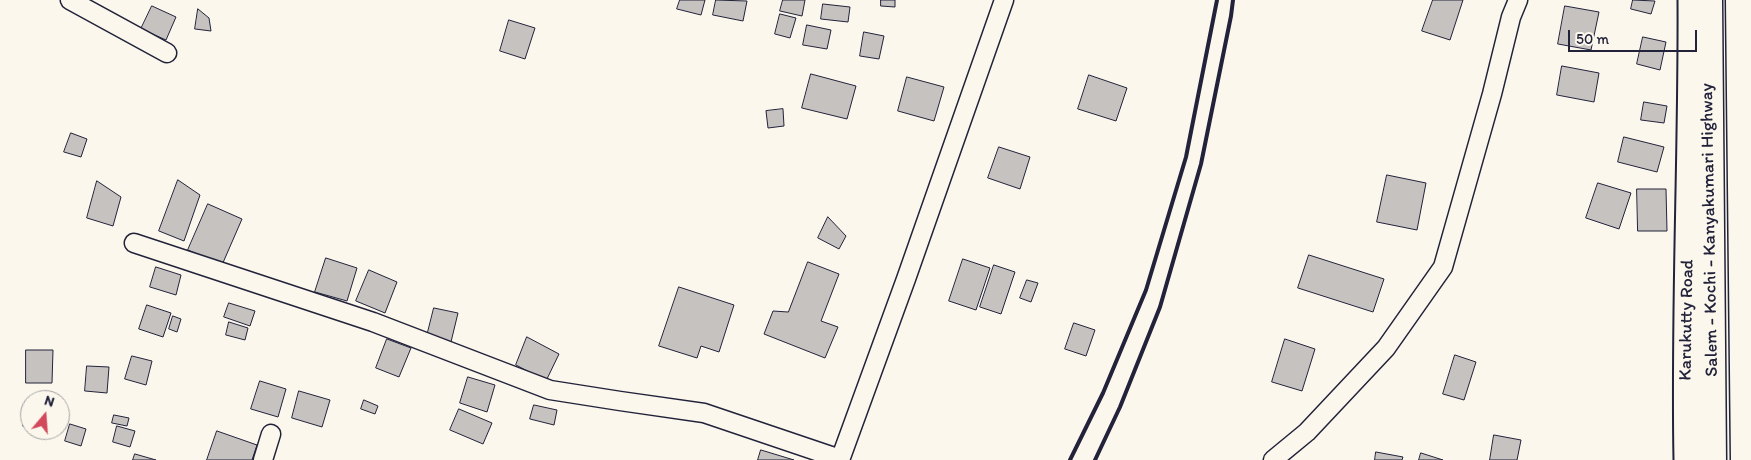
<!DOCTYPE html>
<style>
body{margin:0}
#map{position:relative;width:1751px;height:460px;overflow:hidden;background:#fbf7ec;font-family:Itim,sans-serif}
canvas{display:block}
.north{position:absolute;left:20px;top:390px;width:50px;height:50px;box-sizing:border-box;background:#fbf7ec;border:1px solid #a4a2a5;border-radius:50%;rotate:18deg;font-size:14px;font-weight:700;line-height:20px;text-align:center;color:#22223b}
.north::after{content:'';display:block;margin:auto;width:18px;height:22px;background:#d1495b;clip-path:polygon(50% 0,100% 100%,50% 72%,0 100%)}
.scale{position:absolute;left:1568px;top:30px;width:129px;height:22px;box-sizing:border-box;border:2px solid #22223b;border-top:0;padding-left:6px;font-size:15px;line-height:18px;white-space:nowrap;color:#22223b;-webkit-text-stroke:4px #fbf7ec;paint-order:stroke}
</style>
<div id="map">
<canvas width="1751" height="460"></canvas>
<div class="north">N</div>
<div class="scale">50 m</div>
</div>
<script>
const ctx = document.querySelector('canvas').getContext('2d');
ctx.lineJoin = 'round';
function fillPath(path, color) {
  ctx.fillStyle = color;
  ctx.fill(path, 'evenodd');
}
function strokePath(path, color, width, dash) {
  ctx.strokeStyle = color;
  ctx.lineWidth = width;
  ctx.lineCap = dash ? 'butt' : 'round';
  ctx.setLineDash(dash || []);
  ctx.stroke(path);
}
function write(font, color, halo, rows, align = 'center') {
  ctx.font = font + ' Itim,sans-serif';
  ctx.lineWidth = 4;
  ctx.setLineDash([]);
  ctx.textBaseline = 'middle';
  ctx.strokeStyle = halo;
  ctx.fillStyle = color;
  for (const [text, x, y, turn = 0] of rows) {
    ctx.save();
    ctx.translate(x, y);
    ctx.rotate((+turn || 0) * Math.PI / 180);
    ctx.textAlign = isNaN(turn) ? turn : align;
    if (halo) ctx.strokeText(text, 0, 0);
    ctx.fillText(text, 0, 0);
    ctx.restore();
  }
}
const building = new Path2D(`
 M 680,0 L 705,0 L 701,15 L 677,9 Z
 M 716,0 L 747,1 L 743,21 L 713,15 Z
 M 783,0 L 805,0 L 802,16 L 780,11 Z
 M 881,0 L 895,0 L 895,7 L 881,6 Z
 M 1433,0 L 1463,0 L 1450,40 L 1422,31 Z
 M 1633,0 L 1655,1 L 1651,14 L 1631,9 Z
 M 823,4 L 850,7 L 848,22 L 821,19 Z
 M 152,6 L 176,17 L 166,40 L 141,29 Z
 M 1565,6 L 1599,12 L 1591,50 L 1558,44 Z
 M 198,9 L 209,18 L 211,31 L 195,29 Z
 M 780,14 L 796,18 L 790,38 L 775,34 Z
 M 509,20 L 535,28 L 525,59 L 500,51 Z
 M 807,25 L 831,30 L 827,49 L 803,45 Z
 M 864,32 L 884,36 L 879,59 L 860,56 Z
 M 1643,37 L 1666,42 L 1660,70 L 1637,64 Z
 M 1562,66 L 1599,73 L 1594,102 L 1557,95 Z
 M 811,74 L 856,86 L 847,119 L 802,108 Z
 M 1089,75 L 1127,88 L 1116,121 L 1078,109 Z
 M 907,77 L 944,87 L 934,121 L 898,111 Z
 M 1644,102 L 1667,106 L 1664,123 L 1641,120 Z
 M 783,109 L 784,126 L 768,128 L 766,111 Z
 M 71,133 L 87,139 L 81,157 L 64,152 Z
 M 1624,137 L 1664,147 L 1657,172 L 1618,162 Z
 M 999,147 L 1030,157 L 1020,189 L 988,178 Z
 M 1387,175 L 1426,183 L 1417,230 L 1377,222 Z
 M 178,180 L 200,195 L 184,241 L 159,231 Z
 M 97,181 L 121,197 L 113,226 L 87,218 Z
 M 1598,183 L 1631,193 L 1619,229 L 1586,218 Z
 M 1637,189 L 1666,189 L 1667,231 L 1638,231 Z
 M 208,204 L 242,219 L 222,265 L 188,250 Z
 M 828,217 L 846,236 L 839,249 L 818,238 Z
 M 1309,255 L 1384,279 L 1373,312 L 1298,288 Z
 M 326,258 L 357,268 L 347,301 L 315,292 Z
 M 963,259 L 990,268 L 976,310 L 949,301 Z
 M 808,262 L 839,274 L 821,321 L 838,327 L 825,358 L 764,334 L 773,311 L 788,312 Z
 M 994,265 L 1015,272 L 1001,314 L 980,307 Z
 M 156,267 L 181,275 L 176,295 L 150,287 Z
 M 369,270 L 397,282 L 385,313 L 356,301 Z
 M 1027,280 L 1038,283 L 1031,302 L 1020,298 Z
 M 679,287 L 734,305 L 719,352 L 701,346 L 697,358 L 659,346 Z
 M 229,303 L 255,311 L 250,326 L 224,317 Z
 M 147,305 L 171,313 L 163,337 L 139,329 Z
 M 434,308 L 458,313 L 450,346 L 426,340 Z
 M 173,316 L 181,319 L 177,332 L 169,329 Z
 M 229,322 L 248,328 L 245,340 L 226,335 Z
 M 1074,323 L 1095,330 L 1086,356 L 1065,349 Z
 M 527,337 L 559,354 L 546,381 L 516,365 Z
 M 387,339 L 411,348 L 399,377 L 376,368 Z
 M 1285,339 L 1315,349 L 1302,391 L 1272,382 Z
 M 26,350 L 53,350 L 52,383 L 26,383 Z
 M 1455,355 L 1476,362 L 1464,400 L 1443,394 Z
 M 132,356 L 152,361 L 146,385 L 125,379 Z
 M 87,366 L 109,367 L 107,393 L 85,391 Z
 M 468,377 L 495,385 L 487,412 L 460,403 Z
 M 260,381 L 286,389 L 278,417 L 251,409 Z
 M 299,391 L 330,400 L 322,427 L 292,418 Z
 M 364,400 L 378,406 L 375,414 L 361,409 Z
 M 534,405 L 557,410 L 554,425 L 530,419 Z
 M 30,407 L 30,428 L 23,426 Z
 M 459,409 L 492,423 L 483,444 L 450,430 Z
 M 114,415 L 129,418 L 127,426 L 112,423 Z
 M 70,424 L 86,429 L 81,446 L 65,441 Z
 M 117,426 L 135,431 L 130,447 L 113,442 Z
 M 217,431 L 257,445 L 252,460 L 207,460 Z
 M 1494,435 L 1521,440 L 1517,460 L 1490,460 Z
 M 761,450 L 794,460 L 758,460 Z
 M 1376,452 L 1403,457 L 1402,460 L 1375,460 Z
 M 1421,453 L 1443,460 L 1419,460 Z
 M 135,454 L 156,460 L 133,460 Z`);
fillPath(building, '#c6c2c0');
strokePath(building, '#22223b', 1);
const street = new Path2D(`
 M 70,0 L 167,53
 M 134,243 L 373,322 L 550,390 L 620,401 L 704,413 L 840,459
 M 263,460 L 271,434
 M 840,460 L 906,279 L 1004,0
 M 1273,460 L 1307,432 L 1386,348 L 1443,267 L 1492,94 L 1511,17 L 1518,0`);
const secondary = new Path2D(`
 M 1687,460 C 1684,307 1692,153 1691,0`);
const highway = new Path2D(`
 M 1708,0 L 1712,460
 M 1740,0 L 1745,460`);
strokePath(street, '#22223b', 21);
strokePath(secondary, '#22223b', 29);
strokePath(highway, '#22223b', 31);
strokePath(street, '#fbf7ec', 18);
strokePath(secondary, '#fbf7ec', 25);
strokePath(highway, '#fbf7ec', 28);
strokePath(new Path2D(`
 M 1070,460 L 1103,393 L 1146,290 L 1186,157 L 1217,0
 M 1095,460 L 1120,407 L 1160,307 L 1201,164 L 1231,16 L 1233,0`), '#22223b', 4);
write('18px', '#22223b', '#fbf7ec', [
 ["Salem - Kochi - Kanyakumari Highway",1710,230,-91],
 ["Karukutty Road",1687,320,-89]
]);
</script>
